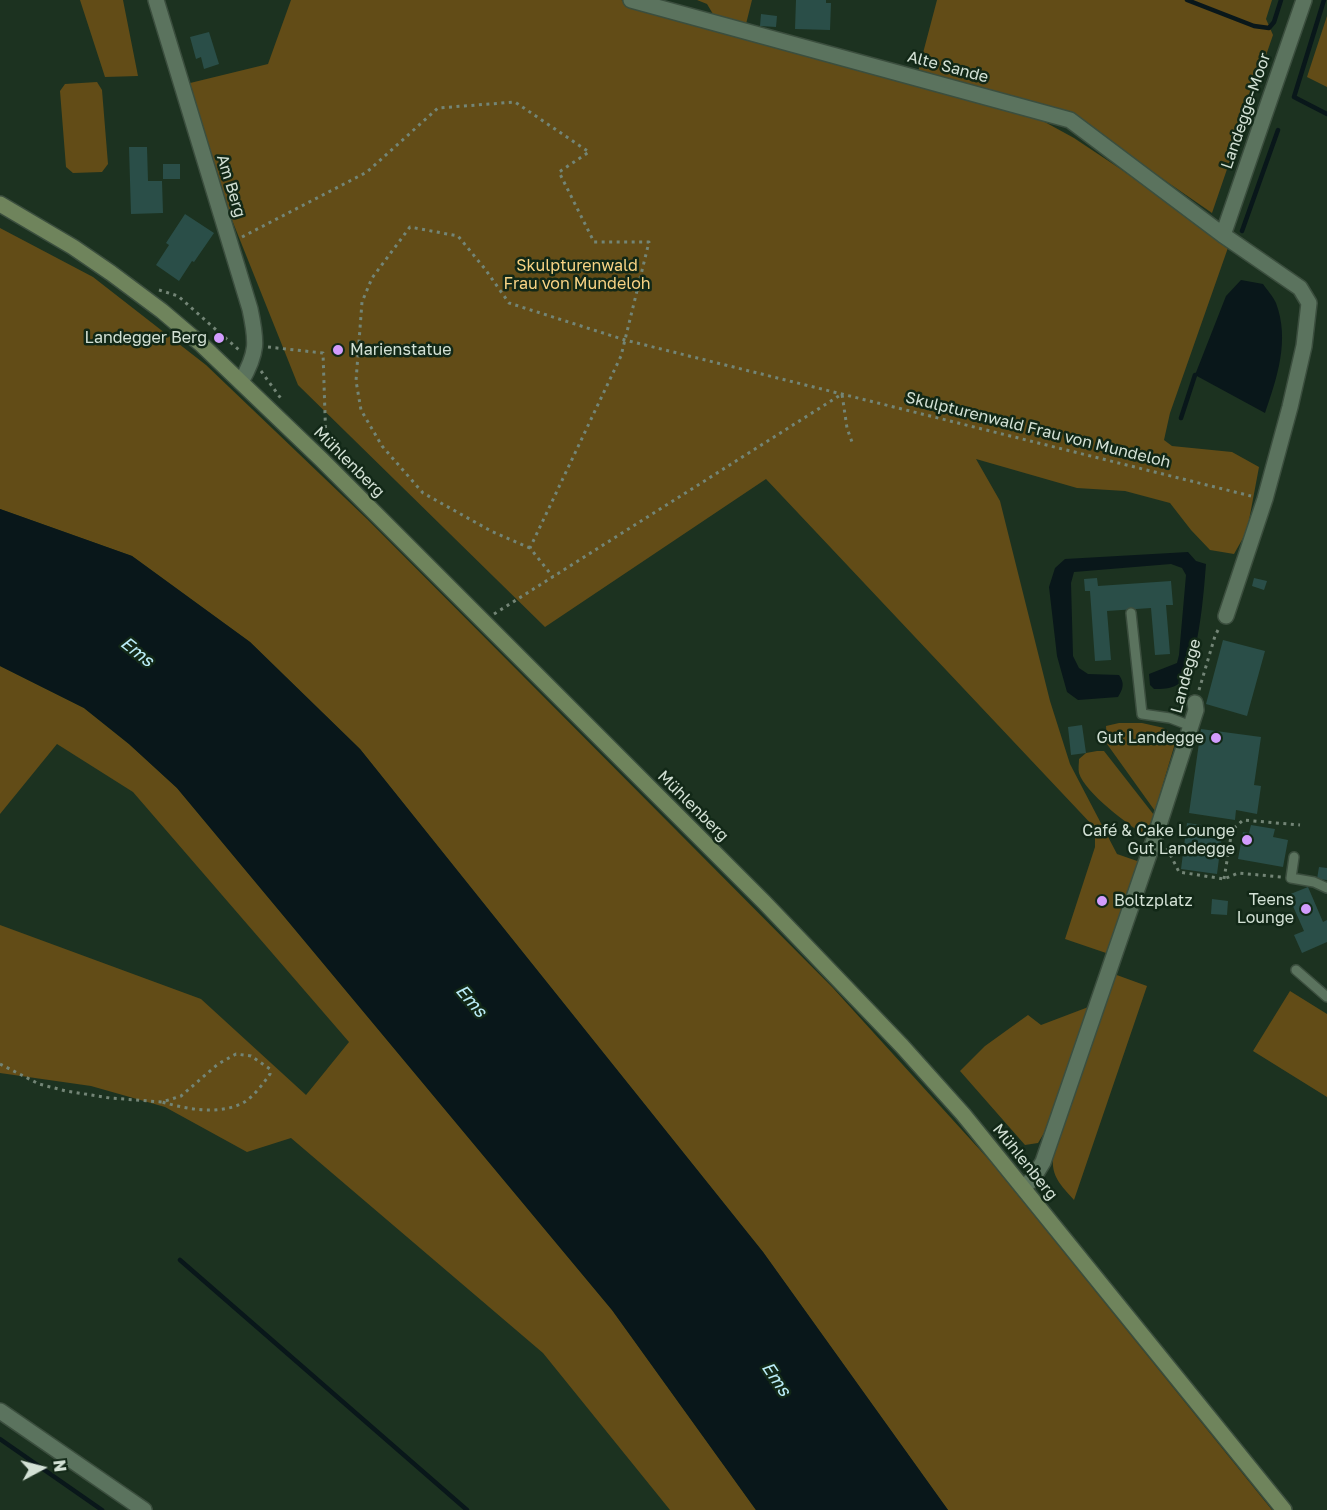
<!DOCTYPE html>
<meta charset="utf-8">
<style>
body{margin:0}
#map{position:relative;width:1327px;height:1510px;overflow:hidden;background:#1c3220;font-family:"Golos Text",sans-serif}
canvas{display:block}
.north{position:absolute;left:12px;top:1438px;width:60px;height:60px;-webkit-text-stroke:4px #122817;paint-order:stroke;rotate:83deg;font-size:16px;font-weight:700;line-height:24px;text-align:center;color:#d3e1d5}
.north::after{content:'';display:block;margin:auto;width:21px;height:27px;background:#d3e1d5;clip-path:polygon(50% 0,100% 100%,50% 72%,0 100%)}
</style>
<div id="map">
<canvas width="1327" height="1510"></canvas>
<div class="north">N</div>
</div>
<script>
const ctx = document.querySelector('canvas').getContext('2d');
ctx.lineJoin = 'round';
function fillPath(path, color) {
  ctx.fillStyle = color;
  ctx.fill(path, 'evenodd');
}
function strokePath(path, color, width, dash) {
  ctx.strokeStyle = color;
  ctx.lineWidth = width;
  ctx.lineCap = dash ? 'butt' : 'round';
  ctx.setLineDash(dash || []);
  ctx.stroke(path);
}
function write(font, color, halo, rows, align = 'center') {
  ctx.font = font + ' "Golos Text",sans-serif';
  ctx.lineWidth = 5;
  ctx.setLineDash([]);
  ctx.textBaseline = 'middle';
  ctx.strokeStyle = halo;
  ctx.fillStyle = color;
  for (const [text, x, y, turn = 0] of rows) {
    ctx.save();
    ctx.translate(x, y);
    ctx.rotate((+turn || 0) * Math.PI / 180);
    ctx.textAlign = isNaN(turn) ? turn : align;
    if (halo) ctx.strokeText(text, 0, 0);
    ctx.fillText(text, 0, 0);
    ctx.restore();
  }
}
fillPath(new Path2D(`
 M 80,0 L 123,0 L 138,76 L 105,77 Z
 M 291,0 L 621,0 L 966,91 L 1021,109 L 1074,138 L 1230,242 L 1170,413 L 1164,440 L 1172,446 L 1232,452 L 1259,467 L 1247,531 L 1234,554 L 1210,550 L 1191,530 L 1170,503 L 1125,491 L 1077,488 L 976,459 L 1000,501 L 1050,701 L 1070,764 L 1117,854 L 1140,862 L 1109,954 L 1065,939 L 1095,847 L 1095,828 L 766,479 L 545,627 L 298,385 L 216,180 L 186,84 L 268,64 Z
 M 697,0 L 752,0 L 745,28 L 716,19 L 707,4 Z
 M 937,0 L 1272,0 L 1266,19 L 1273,35 L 1212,213 L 1063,110 L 918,72 Z
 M 1327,16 L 1327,87 L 1307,77 Z
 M 97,82 L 102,90 L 108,164 L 102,172 L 73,173 L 66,167 L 60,91 L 65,84 Z
 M 0,228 L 93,277 L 206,365 L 367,519 L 833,988 L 991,1162 L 1272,1510 L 948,1510 L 763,1252 L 360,749 L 250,642 L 132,556 L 0,509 Z
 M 0,666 L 84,708 L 129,744 L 177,788 L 612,1310 L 756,1510 L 670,1510 L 543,1353 L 291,1138 L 247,1152 L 165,1107 L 91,1086 L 0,1073 L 0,925 L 201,999 L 306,1095 L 349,1042 L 133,792 L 57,744 L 0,814 Z
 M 1119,723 L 1142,723 L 1164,728 L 1176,740 L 1155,811 L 1107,744 L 1106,726 Z
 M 1097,751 L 1104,751 L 1154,815 L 1147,837 C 1129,825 1085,793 1079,773 C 1078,769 1079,763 1079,759 L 1086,753 Z
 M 1114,974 L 1147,986 L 1074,1200 C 1061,1185 1051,1177 1053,1156 Z
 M 1290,991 L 1327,1014 L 1327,1097 L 1253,1051 Z
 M 1091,1006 L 1044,1133 L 1038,1143 L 1025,1145 L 960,1071 L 985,1046 L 1028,1015 L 1041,1025 Z`), '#624c17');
fillPath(new Path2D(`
 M 1241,280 L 1263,284 C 1267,290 1273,296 1276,303 C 1290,340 1277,378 1265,413 L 1195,375 L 1226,296 Z
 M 0,509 L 132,556 L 250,642 L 360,749 L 763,1252 L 948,1510 L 756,1510 L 612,1310 L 177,788 L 129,744 L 84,708 L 0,666 Z
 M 1188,552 L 1196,561 L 1206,564 C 1204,588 1199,672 1177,685 C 1170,689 1162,689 1154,689 L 1150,685 L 1149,674 L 1177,663 L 1179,655 L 1186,575 L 1182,568 L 1171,564 L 1074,572 L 1071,583 L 1073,656 L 1079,668 L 1088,674 L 1119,675 C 1125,683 1123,689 1118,697 L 1078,700 L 1067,692 L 1057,656 L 1049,587 L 1055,568 L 1065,559 Z`), '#09171a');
strokePath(new Path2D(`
 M 1187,0 L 1254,26 L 1269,28 L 1274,22 L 1281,0
 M 1324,0 L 1294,97 L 1327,114
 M 1242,231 L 1278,130
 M 1181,418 L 1195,375
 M 180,1260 L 467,1510
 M 0,1439 L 102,1510`), '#09171a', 4.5);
fillPath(new Path2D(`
 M 796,0 L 826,0 L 826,3 L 831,3 L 830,30 L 795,29 Z
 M 761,14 L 777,16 L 776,27 L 760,26 Z
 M 209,32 L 219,64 L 204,69 L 201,57 L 196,59 L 190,37 Z
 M 129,147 L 147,147 L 148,181 L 162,181 L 163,213 L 131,214 Z
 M 163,164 L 180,164 L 180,179 L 163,179 Z
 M 185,214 L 214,233 L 194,262 L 192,261 L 179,281 L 156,265 L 169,245 L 166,243 Z
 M 1097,578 L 1098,586 L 1171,581 L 1173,605 L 1166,605 L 1170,654 L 1155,655 L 1151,608 L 1107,611 L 1111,660 L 1095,661 L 1090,591 L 1085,591 L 1084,579 Z
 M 1254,578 L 1267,581 L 1264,590 L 1252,586 Z
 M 1223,640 L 1265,651 L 1247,716 L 1206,704 Z
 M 1082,725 L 1086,753 L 1071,755 L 1068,727 Z
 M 1201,729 L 1261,737 L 1254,785 L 1261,786 L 1257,814 L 1236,810 L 1235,820 L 1189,813 Z
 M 1187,823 L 1223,828 L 1217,874 L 1181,869 Z
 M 1251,825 L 1275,829 L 1273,837 L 1288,840 L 1283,867 L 1238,859 L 1243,832 L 1249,833 Z
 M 1319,867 L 1327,868 L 1327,880 L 1317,879 Z
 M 1308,887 L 1323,922 L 1327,920 L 1327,942 L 1302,953 L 1294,935 L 1304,931 L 1288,895 Z
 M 1212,899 L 1228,901 L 1227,915 L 1211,914 Z`), '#2a4e48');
const lane = new Path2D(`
 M 1131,613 L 1142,714 L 1170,718 L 1191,726
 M 1294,857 L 1291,878 L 1314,882 L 1327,888
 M 1296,970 L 1327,997`);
const street = new Path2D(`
 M 156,0 L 250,309 C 257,342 258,352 241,382
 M 631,0 L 1070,120 L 1223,235 L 1300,288 L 1309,303 L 1304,346 L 1290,407 L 1265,499 L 1226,616
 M 1223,235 L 1304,0
 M 1023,1187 L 1032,1180 L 1043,1162 L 1157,831 L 1196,710 L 1195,703
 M 0,1411 L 144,1510`);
const secondary = new Path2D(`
 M 0,204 L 73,247 L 111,273 L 162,311 L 202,345 L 322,460 L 764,902 L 902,1046 L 963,1114 L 1284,1510`);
strokePath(lane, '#3b4e3e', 12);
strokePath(street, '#3b4e3e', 18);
strokePath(secondary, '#3b4e3e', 18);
strokePath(new Path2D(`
 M 242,237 L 367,172 L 438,108 L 515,102 L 589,152 L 559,172 L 594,242 L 649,242 L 621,356 L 530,548 L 553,577
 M 159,290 L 178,296 L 239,350
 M 268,347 L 323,353 L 326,444
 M 261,371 L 282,400
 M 530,548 L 491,531 L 423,493 L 382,446 L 361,410 L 356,381 L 362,302 L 372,278 L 410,227 L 458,236 L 485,269 L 509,303 L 625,340 L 1251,496
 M 494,614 L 842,394 L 847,428 L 853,445
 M 1199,690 L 1215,636 L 1219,628
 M 1167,848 L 1179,872 L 1224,879 L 1238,873 L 1281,877
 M 1224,879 L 1232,830 L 1243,820 L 1300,825
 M 0,1064 L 39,1084 L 66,1091 L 110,1098 L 162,1102 L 181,1096 L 218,1064 L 236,1054 L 251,1056 L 270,1069 L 270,1074 C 262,1085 253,1098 241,1104 C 215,1115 187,1109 162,1102`), '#738576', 3, [3, 4.5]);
strokePath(lane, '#5b735e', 9);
strokePath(street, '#5b735e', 15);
strokePath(secondary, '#6f845c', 15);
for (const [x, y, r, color] of [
 [219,338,6,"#d29cfd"],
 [338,350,6,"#d29cfd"],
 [1216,738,6,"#d29cfd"],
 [1247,840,6,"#d29cfd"],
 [1102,901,6,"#d29cfd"],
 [1306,909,6,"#d29cfd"]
]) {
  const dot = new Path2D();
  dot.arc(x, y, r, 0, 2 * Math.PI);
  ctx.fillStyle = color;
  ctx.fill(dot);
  strokePath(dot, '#122817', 2);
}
write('16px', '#d3e1d5', '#122817', [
 ["Alte Sande",948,67,15],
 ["Landegge-Moor",1246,111,-71],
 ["Am Berg",231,186,73],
 ["Skulpturenwald Frau von Mundeloh",1038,430,14],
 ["Mühlenberg",349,462,45],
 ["Landegge",1186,676,-75],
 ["Mühlenberg",693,806,45],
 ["Mühlenberg",1025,1162,51]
]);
write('16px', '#f9d485', '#122817', [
 ["Skulpturenwald",577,266],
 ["Frau von Mundeloh",577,284]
]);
write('16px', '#d3e1d5', '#122817', [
 ["Landegger Berg",207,338],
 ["Marienstatue",350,350,"left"],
 ["Gut Landegge",1204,738],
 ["Café & Cake Lounge",1235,831],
 ["Gut Landegge",1235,849],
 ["Teens",1294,900],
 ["Lounge",1294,918],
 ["Boltzplatz",1114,901,"left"]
], 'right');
write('italic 18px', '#baecf7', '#122817', [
 ["Ems",137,652,38],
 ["Ems",471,1001,49],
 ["Ems",776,1379,56]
]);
</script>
